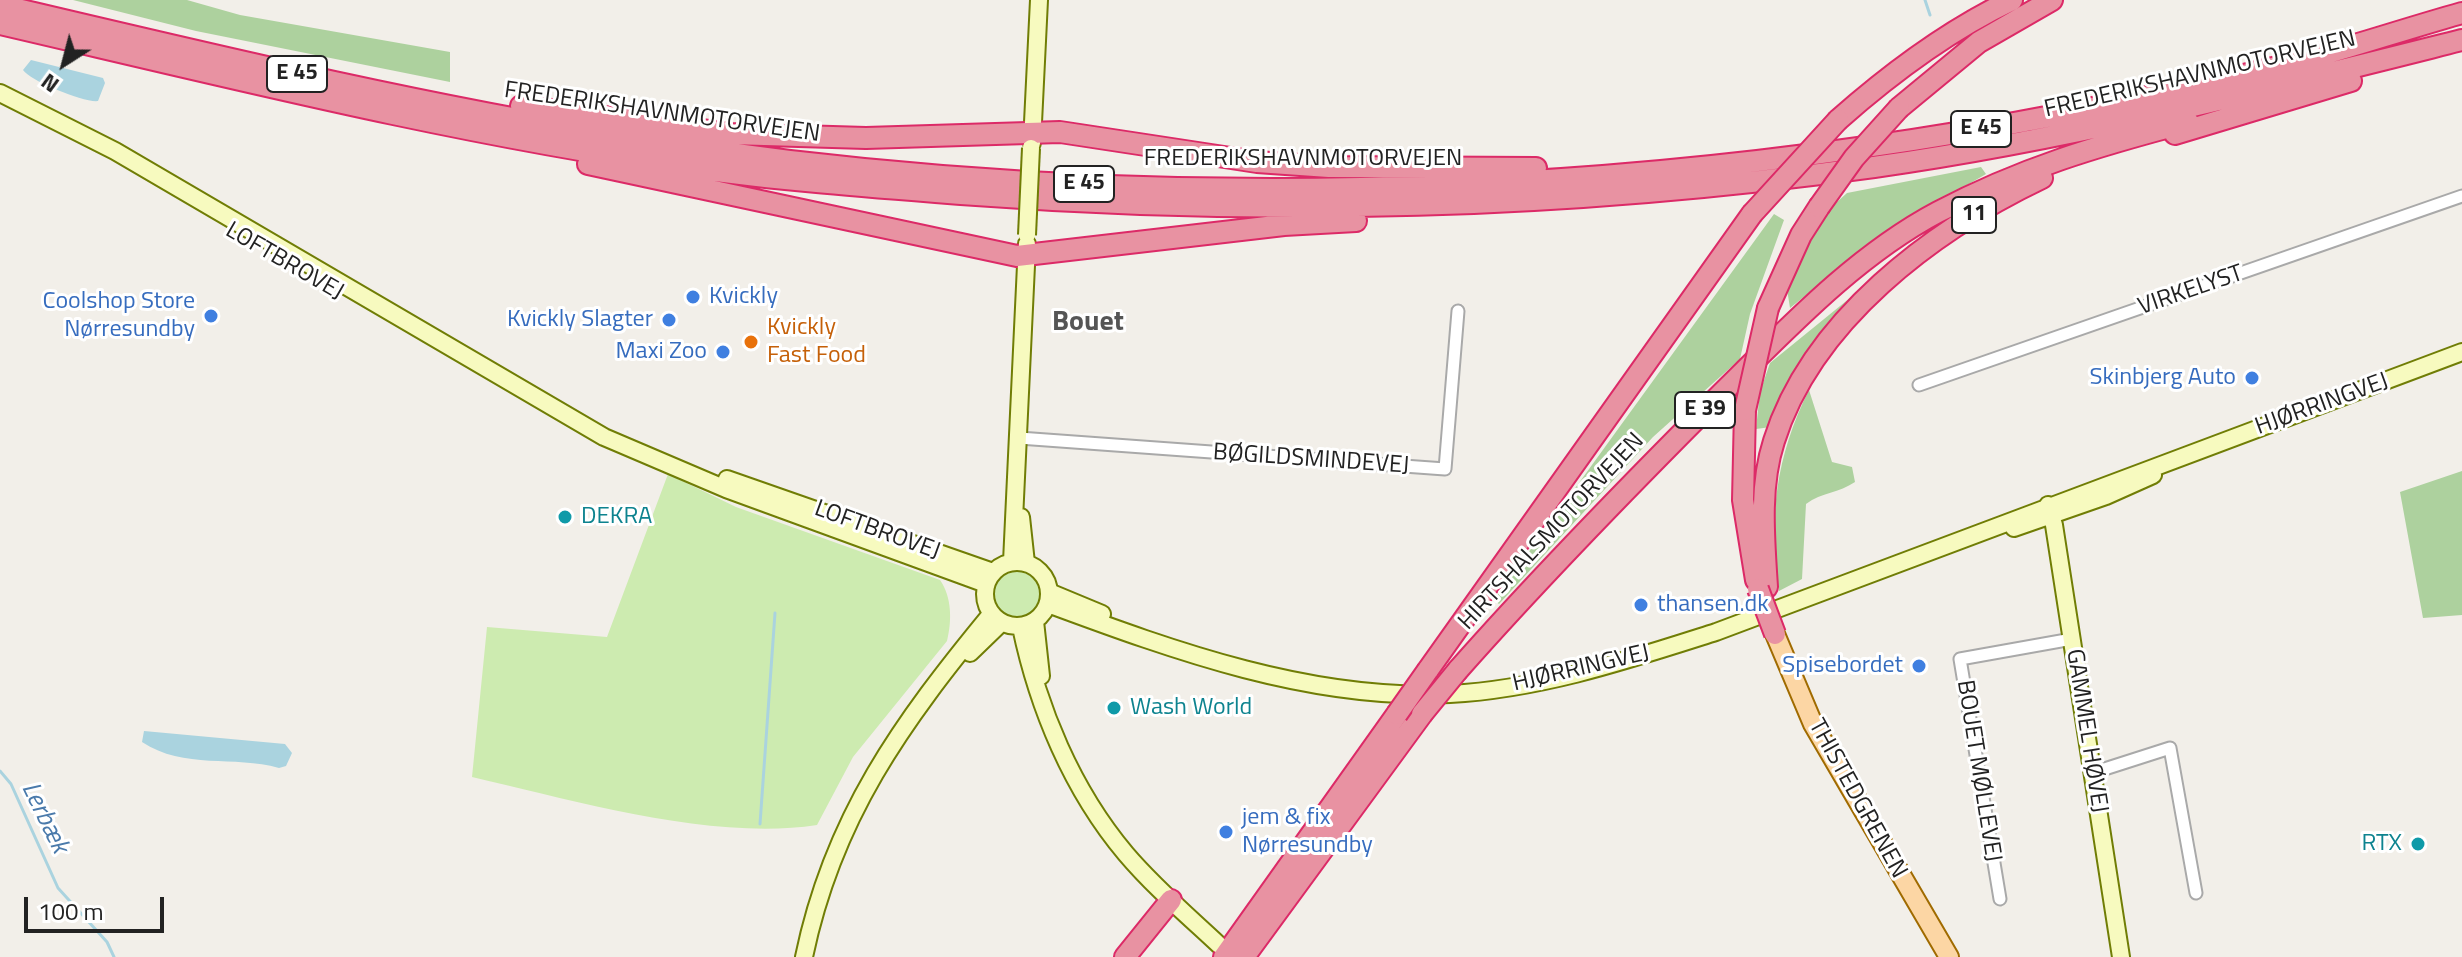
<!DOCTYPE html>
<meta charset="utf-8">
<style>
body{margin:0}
#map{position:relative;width:2462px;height:957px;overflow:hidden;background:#f2efe9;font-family:"Titillium Web",sans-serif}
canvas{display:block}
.north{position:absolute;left:24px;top:24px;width:80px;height:80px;-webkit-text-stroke:6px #fff;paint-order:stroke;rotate:216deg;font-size:22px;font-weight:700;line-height:32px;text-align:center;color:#222}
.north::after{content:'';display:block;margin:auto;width:28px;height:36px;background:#222;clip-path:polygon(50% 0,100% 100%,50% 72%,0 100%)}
.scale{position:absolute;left:24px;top:897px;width:140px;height:36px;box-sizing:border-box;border:4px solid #222;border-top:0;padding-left:10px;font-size:24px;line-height:28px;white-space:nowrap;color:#222;-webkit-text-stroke:6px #fff;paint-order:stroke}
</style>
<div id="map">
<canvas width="2462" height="957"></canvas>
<div class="north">N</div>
<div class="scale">100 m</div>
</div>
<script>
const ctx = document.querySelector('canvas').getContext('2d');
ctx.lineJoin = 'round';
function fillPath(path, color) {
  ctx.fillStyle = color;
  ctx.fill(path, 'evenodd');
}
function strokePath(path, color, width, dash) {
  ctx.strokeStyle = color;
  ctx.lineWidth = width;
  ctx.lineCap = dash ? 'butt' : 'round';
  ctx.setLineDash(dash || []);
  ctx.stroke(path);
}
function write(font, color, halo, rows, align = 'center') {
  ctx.font = font + ' "Titillium Web",sans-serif';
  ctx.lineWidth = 6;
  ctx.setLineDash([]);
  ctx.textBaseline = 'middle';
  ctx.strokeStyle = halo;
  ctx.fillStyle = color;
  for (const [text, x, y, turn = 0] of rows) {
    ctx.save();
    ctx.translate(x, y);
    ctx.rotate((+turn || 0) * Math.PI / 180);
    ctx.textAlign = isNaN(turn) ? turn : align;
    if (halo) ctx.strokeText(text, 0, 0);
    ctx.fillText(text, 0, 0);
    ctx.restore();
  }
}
fillPath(new Path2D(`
 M 668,474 L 736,507 L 940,580 C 952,597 952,621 947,641 L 853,757 L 817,825 C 713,841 576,801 472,777 L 487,627 L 607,637 Z
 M991 595a25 25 0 1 1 50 0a25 25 0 1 1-50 0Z`), '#cdebb0');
fillPath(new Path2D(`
 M 73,0 L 187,0 L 240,15 L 450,52 L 450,82 L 196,31 Z
 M 1981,167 L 1986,174 L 1878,237 L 1790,308 L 1787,289 L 1801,253 L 1827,211 L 1847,193 Z
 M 1774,214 L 1784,220 L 1750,314 L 1740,359 L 1653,437 L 1499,604 L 1494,600 Z
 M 1872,280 C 1829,328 1795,365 1771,427 L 1756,429 L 1760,392 L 1770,363 Z
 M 1809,390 L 1832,462 L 1852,467 L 1855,482 C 1839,493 1822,492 1806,504 L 1802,579 L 1779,591 C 1768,518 1776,456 1809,390 Z
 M 2462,471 L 2462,615 L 2423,618 L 2400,492 Z`), '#add19e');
fillPath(new Path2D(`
 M 31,60 L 103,78 L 105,83 L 98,101 C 85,103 30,81 23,70 Z
 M 144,731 L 285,744 L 292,753 L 286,766 L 279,768 C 234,755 184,770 142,742 Z`), '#aad3df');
strokePath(new Path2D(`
 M 1925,0 L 1930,15
 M 0,771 L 11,784 L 58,888 L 107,942 L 114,957
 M 760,824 L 775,613`), '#aad3df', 3);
const street = new Path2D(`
 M 1919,385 L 2462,196
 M 1019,438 L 1445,469 L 1458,311
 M 2092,773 L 2170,748 L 2196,893
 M 2000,899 L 1960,659 L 2072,639`);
const secondary = new Path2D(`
 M 0,93 L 115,151 L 604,437 L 726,489 L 986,584
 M 1032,143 L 1039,0
 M 727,479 L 993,572
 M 2048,505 L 2054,525 L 2121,957
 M 1021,517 L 1026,563
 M 2014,528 L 2106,496 L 2153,475
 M985 594a32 32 0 1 1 64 0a32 32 0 1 1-64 0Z
 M 1012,562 L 1027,244
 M 1049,592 L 1102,614
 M 1048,604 C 1175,651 1312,701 1450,694 C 1542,689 1628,660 1716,632 L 2462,352
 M 1035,621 L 1041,676
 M 1021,627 C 1038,708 1072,790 1126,854 C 1154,887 1188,916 1219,945
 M 970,653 L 1001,623
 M 804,957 C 833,817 902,722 991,614`);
const primary = new Path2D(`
 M 1775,634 L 1813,724 L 1949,957`);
const highway = new Path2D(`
 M 0,5 C 208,54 415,104 626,138 C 1170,225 1734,200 2269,69 C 2334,53 2398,31 2462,13
 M 0,24 C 228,77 455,134 687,167 C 778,180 870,187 961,194 C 1270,217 1567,209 1874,167 C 2073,139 2267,89 2462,40
 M 521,106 L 731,134 L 866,138 L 1060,132 L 1257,162 L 1329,167 L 1536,168
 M 1899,108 L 1979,42 L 2052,0
 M 1838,120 C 1890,74 1949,30 2012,0
 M 2175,134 L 2351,81
 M 588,164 L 1017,256 L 1284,225 L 1356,221
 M 1768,308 L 1801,235 L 1819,207
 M 1745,410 L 1743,500 L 1756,580
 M 1767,587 C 1764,539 1759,487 1774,441 C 1812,320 1933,230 2042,178
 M 1428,670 L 1752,214
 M 1458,670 C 1542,575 1631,484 1721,394 C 1787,329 1855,256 1938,212 C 2022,168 2097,146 2188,122
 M 1125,957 L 1171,900
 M 1224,957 L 1397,714
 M 1244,957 L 1422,714`);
strokePath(street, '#a9a9a9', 15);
strokePath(secondary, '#707d05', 20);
strokePath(primary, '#a06b00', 22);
strokePath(highway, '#dc2a67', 24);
strokePath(street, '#fff', 11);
strokePath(secondary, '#f7fabf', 16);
strokePath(primary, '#fcd6a4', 18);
strokePath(highway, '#e892a2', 20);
const secondaryBridge = new Path2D(`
 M 1027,235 L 1031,148`);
const highwayBridge = new Path2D(`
 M 1819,207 L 1854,158 L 1899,108
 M 1752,214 L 1838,120
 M 1745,410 L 1768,308
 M 1758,589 L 1775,634
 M 1397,714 L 1428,670
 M 1422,714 L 1458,670`);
strokePath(secondaryBridge, '#707d05', 20, []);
strokePath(highwayBridge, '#dc2a67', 24, []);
strokePath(secondaryBridge, '#f7fabf', 16);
strokePath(highwayBridge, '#e892a2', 20);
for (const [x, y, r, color] of [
 [693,297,8,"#3f7fe0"],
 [211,316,8,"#3f7fe0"],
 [669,320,8,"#3f7fe0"],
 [751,342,8,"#e8710a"],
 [723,352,8,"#3f7fe0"],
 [2252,378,8,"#3f7fe0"],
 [565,517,8,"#0f9aa8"],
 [1641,605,8,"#3f7fe0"],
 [1919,666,8,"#3f7fe0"],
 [1114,708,8,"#0f9aa8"],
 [1226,832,8,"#3f7fe0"],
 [2418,844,8,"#0f9aa8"]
]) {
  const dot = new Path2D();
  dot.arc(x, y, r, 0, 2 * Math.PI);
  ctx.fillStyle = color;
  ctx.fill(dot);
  strokePath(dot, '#fff', 3);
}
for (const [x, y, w] of [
 [297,74,60],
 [1981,129,60],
 [1084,184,60],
 [1974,215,44],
 [1705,410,60]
]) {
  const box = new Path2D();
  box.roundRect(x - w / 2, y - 18, w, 36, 6);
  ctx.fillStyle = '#fff';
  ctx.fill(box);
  strokePath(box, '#222', 2);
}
write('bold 22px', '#222', null, [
 ["E 45",297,74],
 ["E 45",1981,129],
 ["E 45",1084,184],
 ["11",1974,215],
 ["E 39",1705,410]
]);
write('24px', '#222', '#fff', [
 ["FREDERIKSHAVNMOTORVEJEN",2200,75,-13],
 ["FREDERIKSHAVNMOTORVEJEN",662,113,8],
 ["FREDERIKSHAVNMOTORVEJEN",1303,159],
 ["LOFTBROVEJ",284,262,30],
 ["VIRKELYST",2191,291,-19],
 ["HJØRRINGVEJ",2322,405,-20],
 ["BØGILDSMINDEVEJ",1311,460,4],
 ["LOFTBROVEJ",877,531,20],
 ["HIRTSHALSMOTORVEJEN",1552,532,-47],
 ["HJØRRINGVEJ",1581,669,-13],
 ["GAMMEL HØVEJ",2086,731,81],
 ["BOUET MØLLEVEJ",1978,771,81],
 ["THISTEDGRENEN",1857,799,61]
]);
write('24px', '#366cbe', '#fff', [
 ["Kvickly",709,297,"left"],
 ["Coolshop Store",195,302],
 ["Nørresundby",195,330],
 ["Kvickly Slagter",653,320],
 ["Maxi Zoo",707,352],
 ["Skinbjerg Auto",2236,378],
 ["thansen.dk",1657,605,"left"],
 ["Spisebordet",1903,666],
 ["jem & fix",1242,818,"left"],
 ["Nørresundby",1242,846,"left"]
], 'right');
write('24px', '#c56008', '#fff', [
 ["Kvickly",767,328],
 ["Fast Food",767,356]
], 'left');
write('24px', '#0d838f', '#fff', [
 ["DEKRA",581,517],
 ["Wash World",1130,708],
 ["RTX",2402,844,"right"]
], 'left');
write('italic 26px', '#4a7aab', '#fff', [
 ["Lerbæk",44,818,64]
]);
write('bold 28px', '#555', '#fff', [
 ["Bouet",1088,323]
]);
</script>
